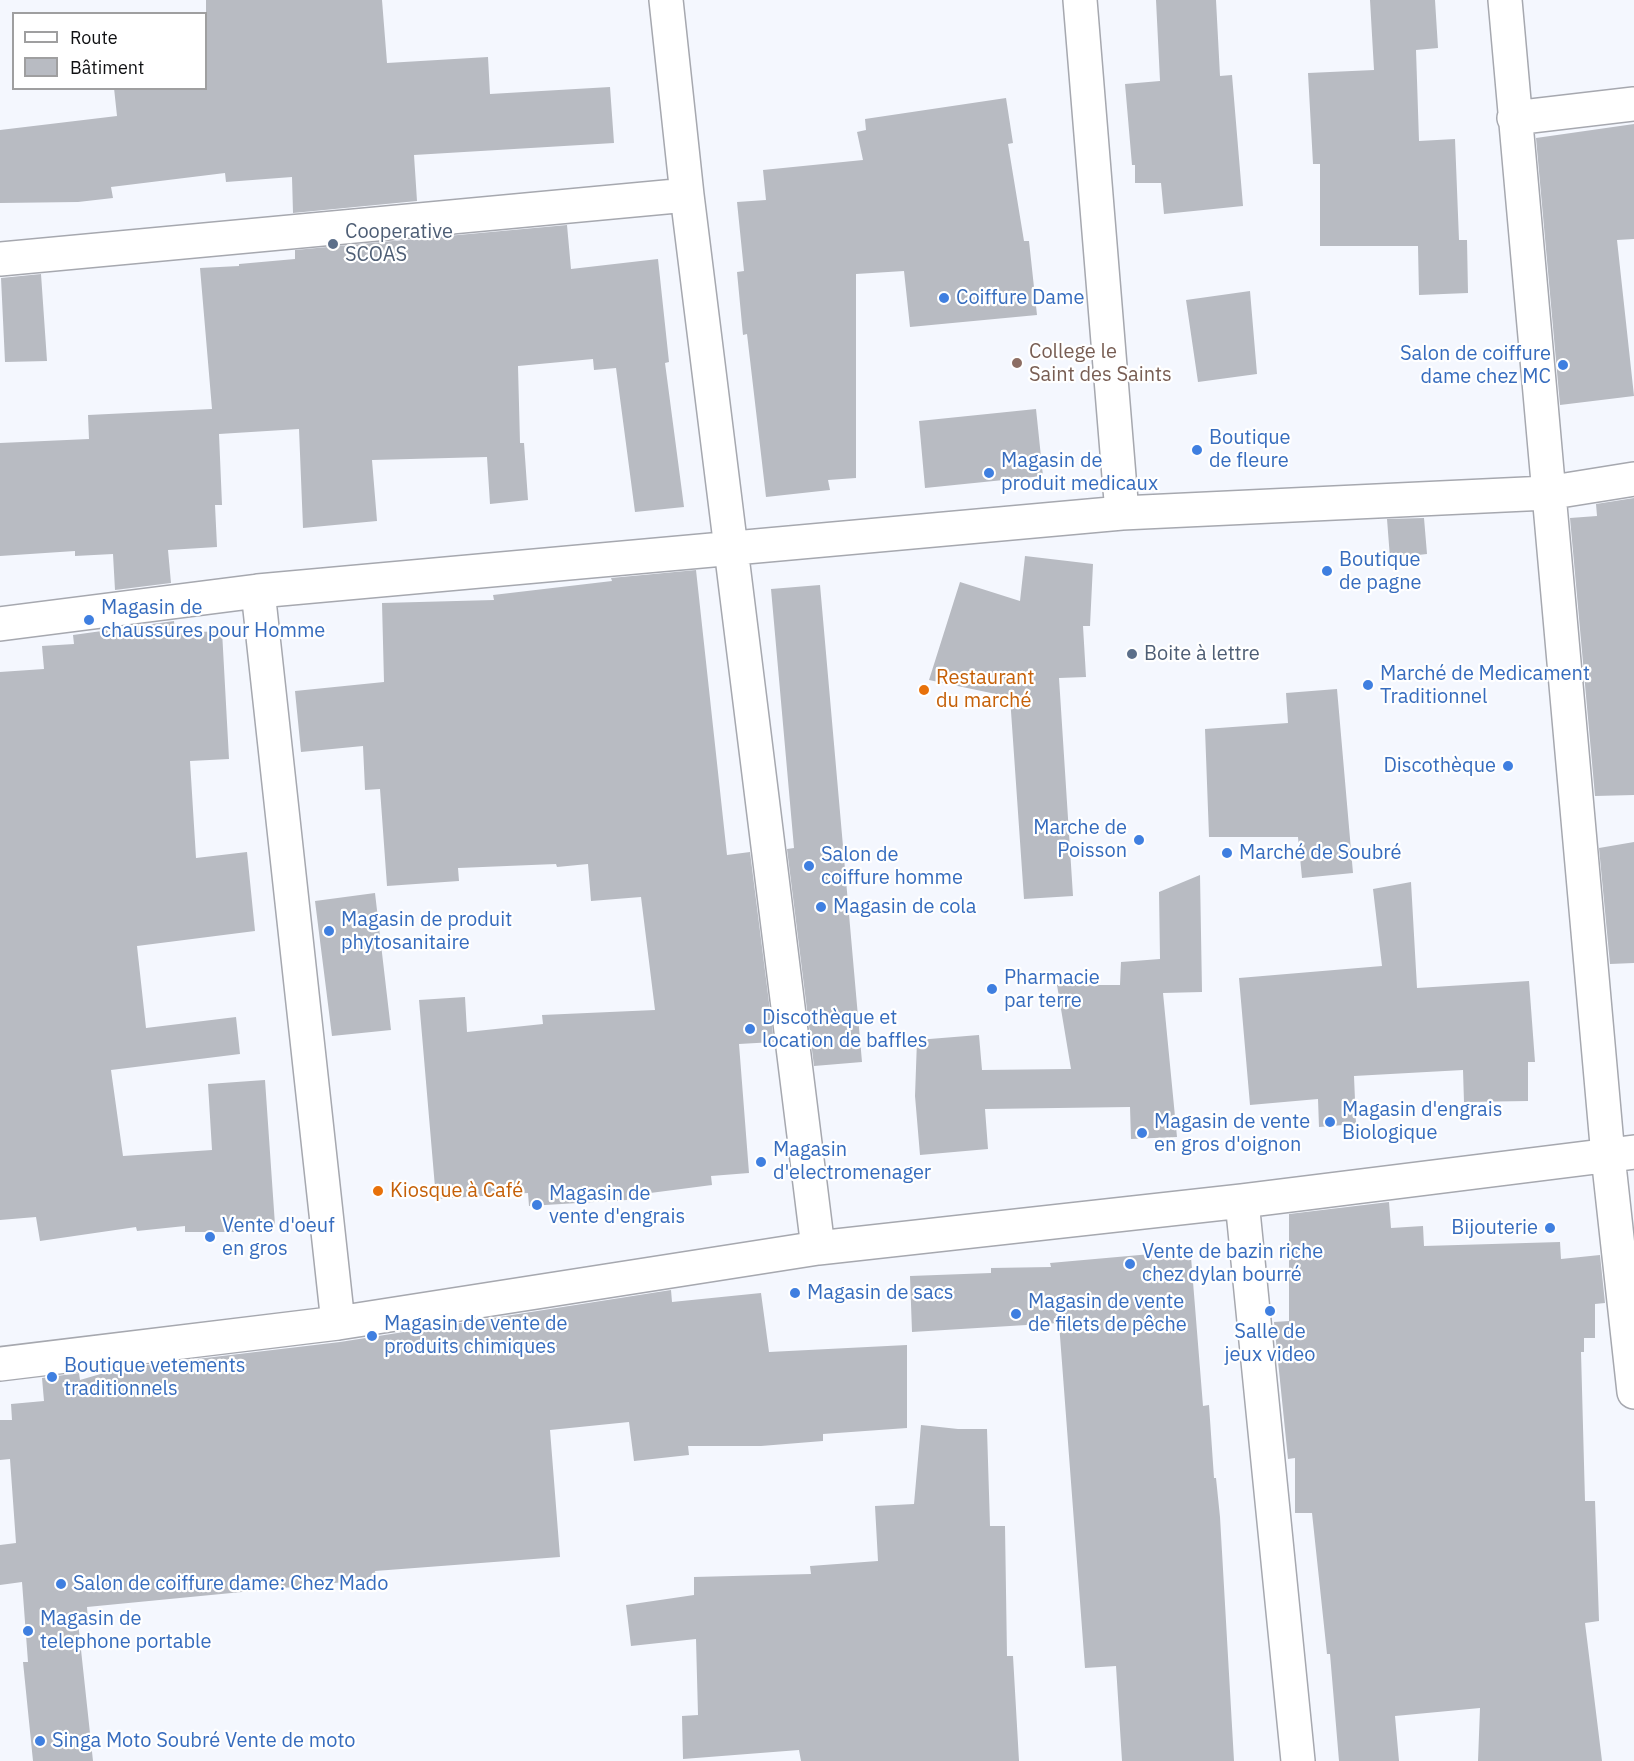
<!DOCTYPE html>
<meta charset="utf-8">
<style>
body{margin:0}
#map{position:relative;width:1634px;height:1761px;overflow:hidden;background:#f4f7fe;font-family:"IBM Plex Sans",sans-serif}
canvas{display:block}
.legend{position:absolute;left:12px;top:12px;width:195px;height:78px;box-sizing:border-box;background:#fff;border:2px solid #9f9fa0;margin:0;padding:8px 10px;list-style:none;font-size:18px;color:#0f1012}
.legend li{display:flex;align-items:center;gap:12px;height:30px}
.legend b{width:30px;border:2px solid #9f9fa0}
</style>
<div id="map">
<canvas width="1634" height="1761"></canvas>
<ul class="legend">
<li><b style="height:8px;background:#fff"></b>Route</li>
<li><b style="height:16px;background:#b8bbc2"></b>Bâtiment</li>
</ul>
</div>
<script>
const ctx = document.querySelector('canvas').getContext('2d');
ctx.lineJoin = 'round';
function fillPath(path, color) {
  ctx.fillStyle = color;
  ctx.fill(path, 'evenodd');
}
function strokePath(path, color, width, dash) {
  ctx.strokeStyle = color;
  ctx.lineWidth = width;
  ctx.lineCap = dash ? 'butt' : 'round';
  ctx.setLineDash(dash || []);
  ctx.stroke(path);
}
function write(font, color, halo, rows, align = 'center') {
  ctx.font = font + ' "IBM Plex Sans",sans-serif';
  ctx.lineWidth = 4.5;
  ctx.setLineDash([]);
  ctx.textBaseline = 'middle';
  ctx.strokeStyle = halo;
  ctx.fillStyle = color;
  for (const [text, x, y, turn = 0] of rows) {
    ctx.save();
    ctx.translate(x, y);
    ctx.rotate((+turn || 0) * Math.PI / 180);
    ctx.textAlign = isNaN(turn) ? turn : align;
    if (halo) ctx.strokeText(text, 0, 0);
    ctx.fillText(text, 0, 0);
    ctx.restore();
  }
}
fillPath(new Path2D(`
 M 206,0 L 382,0 L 387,63 L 488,57 L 490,94 L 610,87 L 614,143 L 414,155 L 417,201 L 293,213 L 292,177 L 226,182 L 225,173 L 111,187 L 113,198 L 78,202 L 0,203 L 0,130 L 117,116 L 114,88 L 206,88 Z
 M 1156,0 L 1216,0 L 1220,76 L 1232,75 L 1243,206 L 1164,214 L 1161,183 L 1135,183 L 1135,165 L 1132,165 L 1125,84 L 1160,81 Z
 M 1370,0 L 1435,0 L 1438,48 L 1416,50 L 1419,141 L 1455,139 L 1459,240 L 1467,240 L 1468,293 L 1419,295 L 1418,246 L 1320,246 L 1320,164 L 1313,164 L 1308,73 L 1374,70 Z
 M 1006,98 L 1013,143 L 1008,144 L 1024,241 L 1029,241 L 1037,315 L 910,327 L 904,271 L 856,274 L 856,478 L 828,480 L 830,490 L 766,497 L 747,334 L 743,335 L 737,272 L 744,271 L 737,202 L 766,200 L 763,170 L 863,160 L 857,132 L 866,130 L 865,119 Z
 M 1634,124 L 1634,239 L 1617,240 L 1634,396 L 1560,405 L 1536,138 Z
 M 567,225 L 571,269 L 658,259 L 669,362 L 665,363 L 684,507 L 635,512 L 616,368 L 594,370 L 593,359 L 518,366 L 520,443 L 524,443 L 528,500 L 490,504 L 487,457 L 372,460 L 377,521 L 303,528 L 299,429 L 219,434 L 222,505 L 215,505 L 217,547 L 168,550 L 171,583 L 115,590 L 113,554 L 75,556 L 75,551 L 0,556 L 0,443 L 89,439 L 88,415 L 212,409 L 200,268 L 239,266 L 239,264 L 295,259 L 295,250 Z
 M 41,274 L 47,361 L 5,362 L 1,278 Z
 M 1250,291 L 1257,374 L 1198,382 L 1186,300 Z
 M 1036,409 L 1043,476 L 925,488 L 919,421 Z
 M 1634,498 L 1634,795 L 1595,796 L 1570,518 L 1597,516 L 1596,504 Z
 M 1424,518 L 1427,554 L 1390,558 L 1387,519 Z
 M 1025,556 L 1093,564 L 1090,626 L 1083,626 L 1086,677 L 1059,678 L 1073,896 L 1024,899 L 1010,697 L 929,680 L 960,582 L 1020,601 Z
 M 696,570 L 727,855 L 750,852 L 774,1042 L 739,1044 L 749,1173 L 711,1176 L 712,1185 L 627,1196 L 627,1200 L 529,1206 L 528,1193 L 436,1199 L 419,1000 L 465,997 L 467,1032 L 543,1024 L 542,1015 L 655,1010 L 641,897 L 591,901 L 588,864 L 557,867 L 556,864 L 458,868 L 459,881 L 387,886 L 380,789 L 365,790 L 363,746 L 301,752 L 295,691 L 384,682 L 382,603 L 494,600 L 493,595 L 612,581 L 611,578 Z
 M 820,585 L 862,1062 L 814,1066 L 787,849 L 794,848 L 771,589 Z
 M 174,621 L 175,633 L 222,631 L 229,759 L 190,761 L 196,858 L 247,852 L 255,931 L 137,946 L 146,1028 L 236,1017 L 240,1054 L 111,1070 L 123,1156 L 212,1150 L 208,1084 L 265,1080 L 275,1225 L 236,1227 L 236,1232 L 185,1232 L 185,1226 L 137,1231 L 136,1227 L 40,1241 L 36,1217 L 0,1220 L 0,672 L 44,669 L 42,646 L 74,644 L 73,635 Z
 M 1337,689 L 1353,873 L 1302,878 L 1298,837 L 1209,837 L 1205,729 L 1288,723 L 1286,693 Z
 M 1634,842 L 1634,963 L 1610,964 L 1599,848 Z
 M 1200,875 L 1202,992 L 1163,993 L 1177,1137 L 1131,1139 L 1130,1107 L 985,1109 L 988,1149 L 920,1155 L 915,1096 L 917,1040 L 979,1035 L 982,1070 L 1071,1069 L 1057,985 L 1120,985 L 1121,962 L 1160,959 L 1159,892 Z
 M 1411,882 L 1417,988 L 1529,981 L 1535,1062 L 1528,1062 L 1528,1101 L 1464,1102 L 1463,1070 L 1354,1076 L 1356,1124 L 1319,1127 L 1318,1099 L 1250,1105 L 1239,978 L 1382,966 L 1373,889 Z
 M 375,893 L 391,1030 L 332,1036 L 315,901 Z
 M 1389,1202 L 1391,1228 L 1423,1226 L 1424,1246 L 1560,1242 L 1561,1259 L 1600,1255 L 1605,1303 L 1595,1304 L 1595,1338 L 1584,1338 L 1584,1352 L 1581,1352 L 1585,1501 L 1595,1501 L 1599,1621 L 1585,1623 L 1602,1761 L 1478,1761 L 1480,1708 L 1395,1716 L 1399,1761 L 1339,1761 L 1330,1654 L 1327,1654 L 1312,1513 L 1295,1513 L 1295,1458 L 1288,1459 L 1274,1322 L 1289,1321 L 1289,1214 Z
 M 1151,1254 L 1152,1260 L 1191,1257 L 1203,1406 L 1209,1405 L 1214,1478 L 1216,1478 L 1220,1517 L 1234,1761 L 1122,1761 L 1116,1666 L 1085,1668 L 1059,1323 L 912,1332 L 910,1276 L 991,1273 L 991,1268 L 1051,1267 L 1050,1263 Z
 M 671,1290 L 672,1302 L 761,1293 L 769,1352 L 907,1345 L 907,1428 L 823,1434 L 823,1441 L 761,1446 L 688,1446 L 689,1455 L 634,1461 L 629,1422 L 550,1430 L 560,1557 L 375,1571 L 376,1579 L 87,1607 L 88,1621 L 78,1622 L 93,1761 L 33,1761 L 23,1662 L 28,1662 L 22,1582 L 0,1585 L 0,1545 L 16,1543 L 10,1459 L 0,1460 L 0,1420 L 12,1420 L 11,1404 L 44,1401 L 42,1378 L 79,1373 L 80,1380 L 121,1368 L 340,1342 Z
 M 921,1425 L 958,1429 L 987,1429 L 990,1526 L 1005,1526 L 1007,1656 L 1013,1656 L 1019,1761 L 801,1761 L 799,1750 L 683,1759 L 682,1716 L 698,1715 L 696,1639 L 631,1646 L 626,1605 L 694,1595 L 694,1577 L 811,1574 L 810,1566 L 878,1561 L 875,1506 L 914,1504 Z`), '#b8bbc2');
const minor = new Path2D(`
 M 666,0 L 687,195 L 818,1248
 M 1080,0 L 1122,513
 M 1505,0 L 1608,1156 L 1634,1392
 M 1514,118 L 1634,104
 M 0,259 L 687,195
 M 258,591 L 338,1323
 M 0,624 L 258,591 L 1122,513 L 1547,493 L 1634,479
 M 1242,1201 L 1298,1761
 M 0,1364 L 338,1323 L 818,1248 L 1242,1201 L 1634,1152`);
strokePath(minor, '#a6a8af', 36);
strokePath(minor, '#fff', 33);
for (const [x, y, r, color] of [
 [333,244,6,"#5c6f8a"],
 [944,298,6,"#3f7fe0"],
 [1017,363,6,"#8d6e63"],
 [1563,365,6,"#3f7fe0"],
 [1197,450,6,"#3f7fe0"],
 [989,473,6,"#3f7fe0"],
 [1327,571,6,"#3f7fe0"],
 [89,620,6,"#3f7fe0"],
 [1132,654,6,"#5c6f8a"],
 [1368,685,6,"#3f7fe0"],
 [924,690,6,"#e8710a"],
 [1508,766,6,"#3f7fe0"],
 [1139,840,6,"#3f7fe0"],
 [1227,853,6,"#3f7fe0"],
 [809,866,6,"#3f7fe0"],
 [821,907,6,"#3f7fe0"],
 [329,931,6,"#3f7fe0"],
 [992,989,6,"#3f7fe0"],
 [750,1029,6,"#3f7fe0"],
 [1330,1122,6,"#3f7fe0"],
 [1142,1133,6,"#3f7fe0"],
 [761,1162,6,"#3f7fe0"],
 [378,1191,6,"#e8710a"],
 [537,1205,6,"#3f7fe0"],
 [1550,1228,6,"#3f7fe0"],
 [210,1237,6,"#3f7fe0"],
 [1130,1264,6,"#3f7fe0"],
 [795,1293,6,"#3f7fe0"],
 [1270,1311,6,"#3f7fe0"],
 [1016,1314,6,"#3f7fe0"],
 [372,1336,6,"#3f7fe0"],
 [52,1377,6,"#3f7fe0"],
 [61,1584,6,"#3f7fe0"],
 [28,1631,6,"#3f7fe0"],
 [40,1741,6,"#3f7fe0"]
]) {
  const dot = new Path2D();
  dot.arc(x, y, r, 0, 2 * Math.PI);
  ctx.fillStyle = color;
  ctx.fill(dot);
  strokePath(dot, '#fff', 2);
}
write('20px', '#4e5e75', '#fff', [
 ["Cooperative",345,232],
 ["SCOAS",345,255],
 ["Boite à lettre",1144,654]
], 'left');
write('20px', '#366cbe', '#fff', [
 ["Coiffure Dame",956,298],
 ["Salon de coiffure",1551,354,"right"],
 ["dame chez MC",1551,377,"right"],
 ["Boutique",1209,438],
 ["de fleure",1209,461],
 ["Magasin de",1001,461],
 ["produit medicaux",1001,484],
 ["Boutique",1339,560],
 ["de pagne",1339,583],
 ["Magasin de",101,608],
 ["chaussures pour Homme",101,631],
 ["Marché de Medicament",1380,674],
 ["Traditionnel",1380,697],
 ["Discothèque",1496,766,"right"],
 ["Marche de",1127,828,"right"],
 ["Poisson",1127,851,"right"],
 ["Marché de Soubré",1239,853],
 ["Salon de",821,855],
 ["coiffure homme",821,878],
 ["Magasin de cola",833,907],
 ["Magasin de produit",341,920],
 ["phytosanitaire",341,943],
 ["Pharmacie",1004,978],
 ["par terre",1004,1001],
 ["Discothèque et",762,1018],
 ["location de baffles",762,1041],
 ["Magasin d'engrais",1342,1110],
 ["Biologique",1342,1133],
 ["Magasin de vente",1154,1122],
 ["en gros d'oignon",1154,1145],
 ["Magasin",773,1150],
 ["d'electromenager",773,1173],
 ["Magasin de",549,1194],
 ["vente d'engrais",549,1217],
 ["Vente d'oeuf",222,1226],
 ["en gros",222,1249],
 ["Bijouterie",1538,1228,"right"],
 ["Vente de bazin riche",1142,1252],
 ["chez dylan bourré",1142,1275],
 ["Magasin de sacs",807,1293],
 ["Magasin de vente",1028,1302],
 ["de filets de pêche",1028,1325],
 ["Magasin de vente de",384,1324],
 ["produits chimiques",384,1347],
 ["Salle de",1270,1332,"center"],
 ["jeux video",1270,1355,"center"],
 ["Boutique vetements",64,1366],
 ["traditionnels",64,1389],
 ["Salon de coiffure dame: Chez Mado",73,1584],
 ["Magasin de",40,1619],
 ["telephone portable",40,1642],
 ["Singa Moto Soubré Vente de moto",52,1741]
], 'left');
write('20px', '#785e54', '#fff', [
 ["College le",1029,352],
 ["Saint des Saints",1029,375]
], 'left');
write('20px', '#c56008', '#fff', [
 ["Restaurant",936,678],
 ["du marché",936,701],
 ["Kiosque à Café",390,1191]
], 'left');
</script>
